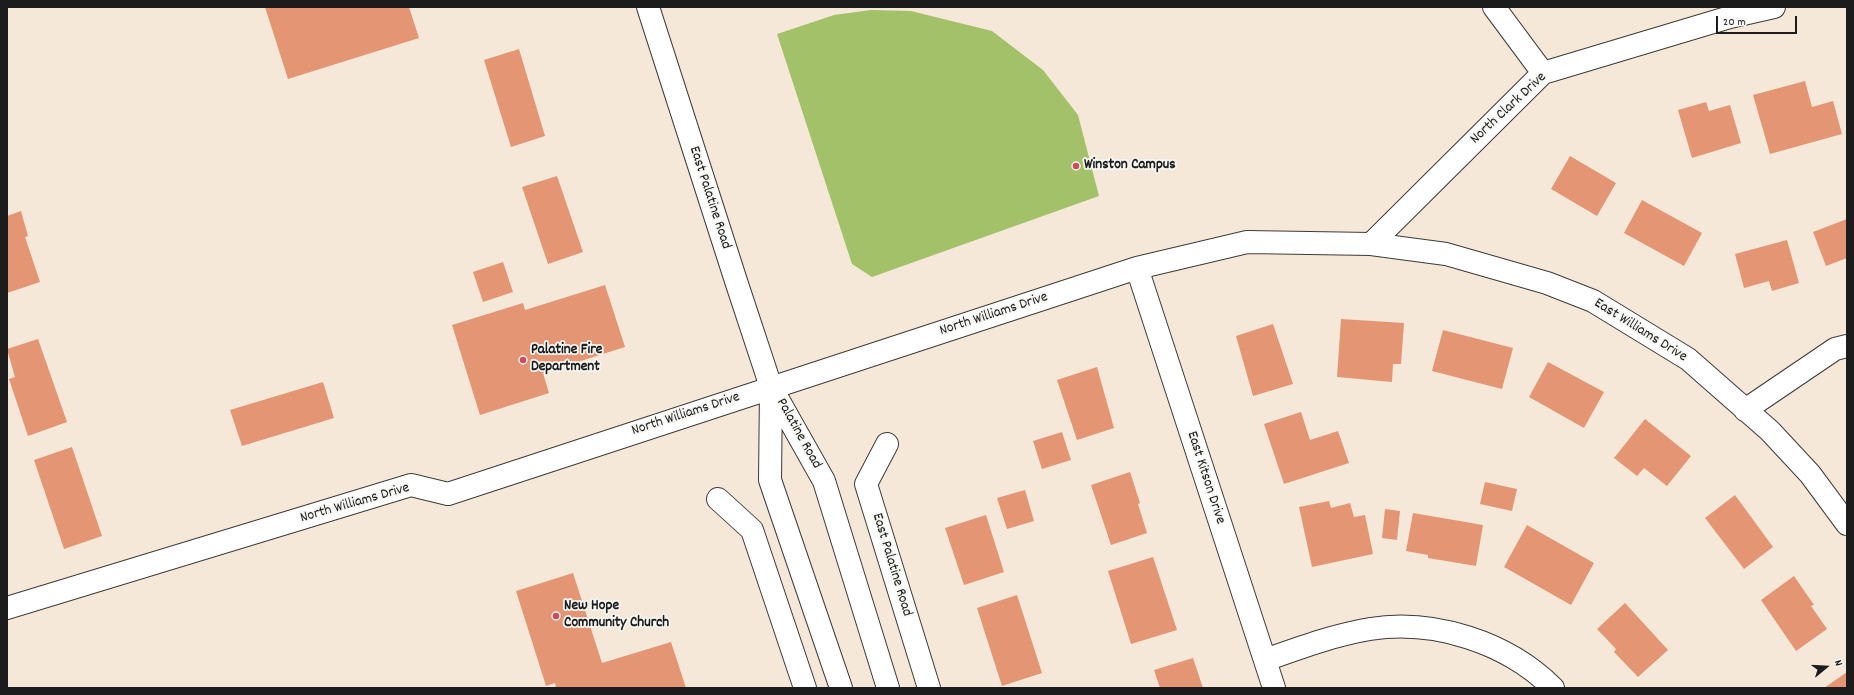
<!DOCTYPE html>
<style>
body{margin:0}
#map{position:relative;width:1854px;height:695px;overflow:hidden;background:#f5e8d8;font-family:Dekko,sans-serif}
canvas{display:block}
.frame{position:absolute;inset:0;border:8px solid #1c1c1c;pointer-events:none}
.north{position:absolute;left:1806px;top:647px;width:40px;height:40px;-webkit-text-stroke:3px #f6f6f2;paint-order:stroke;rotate:72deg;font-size:11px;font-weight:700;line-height:16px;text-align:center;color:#1c1c1c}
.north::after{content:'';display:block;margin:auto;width:14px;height:18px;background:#1c1c1c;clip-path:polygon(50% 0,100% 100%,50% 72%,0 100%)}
.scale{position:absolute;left:1716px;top:16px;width:81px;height:18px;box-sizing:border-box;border:2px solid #1c1c1c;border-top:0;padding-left:5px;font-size:12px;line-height:14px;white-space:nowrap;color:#1c1c1c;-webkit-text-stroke:3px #f6f6f2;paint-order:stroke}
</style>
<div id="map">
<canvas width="1854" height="695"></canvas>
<div class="frame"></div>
<div class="north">N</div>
<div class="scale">20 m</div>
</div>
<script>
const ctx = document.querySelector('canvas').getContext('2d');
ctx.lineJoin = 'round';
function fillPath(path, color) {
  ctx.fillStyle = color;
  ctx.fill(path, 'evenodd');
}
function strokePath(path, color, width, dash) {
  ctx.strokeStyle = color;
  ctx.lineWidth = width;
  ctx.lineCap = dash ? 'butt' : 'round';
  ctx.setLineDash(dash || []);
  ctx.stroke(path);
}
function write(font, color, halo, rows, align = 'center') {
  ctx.font = font + ' Dekko,sans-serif';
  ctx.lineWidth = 3.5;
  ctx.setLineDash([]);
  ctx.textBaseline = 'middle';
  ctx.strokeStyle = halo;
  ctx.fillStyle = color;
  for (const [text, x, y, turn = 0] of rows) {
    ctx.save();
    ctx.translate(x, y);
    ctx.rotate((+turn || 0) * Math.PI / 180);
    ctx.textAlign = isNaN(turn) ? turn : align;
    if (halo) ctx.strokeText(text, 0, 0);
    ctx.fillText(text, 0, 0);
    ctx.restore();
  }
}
fillPath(new Path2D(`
 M 871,10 L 911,11 L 992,31 L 1043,70 L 1078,115 L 1099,196 L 872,277 L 852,264 L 777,34 L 834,15 Z`), '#a3c169');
fillPath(new Path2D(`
 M 265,7 L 409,7 L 419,38 L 288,79 Z
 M 519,49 L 545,136 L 511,147 L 484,60 Z
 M 1805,81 L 1812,107 L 1833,101 L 1842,134 L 1770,154 L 1753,95 Z
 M 1706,102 L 1709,111 L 1730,105 L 1741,143 L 1692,158 L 1678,110 Z
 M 1570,156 L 1616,183 L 1597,216 L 1551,189 Z
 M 557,176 L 583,252 L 548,264 L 522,187 Z
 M 1642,200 L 1702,233 L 1684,266 L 1624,233 Z
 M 21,211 L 28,236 L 25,237 L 40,282 L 7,293 L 7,216 Z
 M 1847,219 L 1847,258 L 1826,266 L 1813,232 Z
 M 1787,240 L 1799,283 L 1772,291 L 1769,281 L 1744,288 L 1735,254 Z
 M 503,262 L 513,292 L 483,302 L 473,272 Z
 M 605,285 L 625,347 L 543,373 L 549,393 L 480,415 L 452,325 L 523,303 L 525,310 Z
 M 1341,319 L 1404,323 L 1401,364 L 1393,364 L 1392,382 L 1337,377 Z
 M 1273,324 L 1293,384 L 1253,396 L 1236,336 Z
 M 1443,330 L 1513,348 L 1502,389 L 1432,371 Z
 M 38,339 L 67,422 L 28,436 L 9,379 L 15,377 L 7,349 Z
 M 1548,362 L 1604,392 L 1584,428 L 1529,397 Z
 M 1097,367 L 1114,428 L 1077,440 L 1057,380 Z
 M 323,382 L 334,418 L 242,446 L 230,410 Z
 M 1301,412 L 1310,440 L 1338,431 L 1349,463 L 1284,484 L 1264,424 Z
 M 1645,419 L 1691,456 L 1667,486 L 1644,468 L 1637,476 L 1614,458 Z
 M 1062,432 L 1071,460 L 1042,469 L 1033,441 Z
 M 72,447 L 102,536 L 64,549 L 34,460 Z
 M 1130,472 L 1140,503 L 1138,504 L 1147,533 L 1111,545 L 1091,485 Z
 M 1485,482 L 1517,489 L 1512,511 L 1480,504 Z
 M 1025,490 L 1034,521 L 1007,529 L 997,498 Z
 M 1735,495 L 1773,547 L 1744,569 L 1705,518 Z
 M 1329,501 L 1331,508 L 1350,503 L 1354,517 L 1365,515 L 1373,554 L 1312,567 L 1299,507 Z
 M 1385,509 L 1400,511 L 1397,540 L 1382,538 Z
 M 1413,513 L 1483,525 L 1476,566 L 1428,558 L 1428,555 L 1406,551 Z
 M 986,515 L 1004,572 L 964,585 L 945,528 Z
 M 1527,525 L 1594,563 L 1571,605 L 1504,567 Z
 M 1153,557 L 1177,630 L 1131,644 L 1108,571 Z
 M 573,573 L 602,663 L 671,642 L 686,688 L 556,688 L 555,683 L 546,686 L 516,591 Z
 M 1794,576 L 1814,605 L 1811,606 L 1827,629 L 1796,651 L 1761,600 Z
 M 1017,595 L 1042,673 L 1002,686 L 977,608 Z
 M 1625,603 L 1668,650 L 1638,677 L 1614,652 L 1616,649 L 1597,629 Z
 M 1193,658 L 1203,688 L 1160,688 L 1154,670 Z
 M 1847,672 L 1847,688 L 1824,688 Z`), '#e49574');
const street = new Path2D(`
 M 1494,7 L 1543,73
 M 1371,244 L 1543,73 L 1730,17 L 1774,7
 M 1137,268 L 1274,688
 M 1745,410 L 1835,349 L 1847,346
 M 887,444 L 866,484 L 929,688
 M 718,499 L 752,530 L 805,688
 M 7,608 L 411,485 L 448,494 L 1137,268 L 1247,242 L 1371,244 L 1446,254 L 1547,283 L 1593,301 L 1688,359 L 1770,431 L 1810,474 L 1847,524
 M 1265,660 C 1299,648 1334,635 1370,629 C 1434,619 1507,642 1553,688`);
const primary = new Path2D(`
 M 648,7 L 736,281 L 771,387 L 824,481 L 888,688
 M 771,389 L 770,480 L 841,688`);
strokePath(street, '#3d3b38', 24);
strokePath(primary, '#3d3b38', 24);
strokePath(street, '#fff', 22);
strokePath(primary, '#fff', 22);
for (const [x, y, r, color] of [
 [1076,166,4,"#d1495b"],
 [523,360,4,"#d1495b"],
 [556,616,4,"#d1495b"]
]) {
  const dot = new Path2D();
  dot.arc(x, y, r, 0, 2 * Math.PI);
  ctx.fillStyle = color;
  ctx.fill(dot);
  strokePath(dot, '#f6f6f2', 1.5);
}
write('15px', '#1c1c1c', '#f6f6f2', [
 ["North Clark Drive",1509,109,-43],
 ["East Palatine Road",709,198,72],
 ["North Williams Drive",994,315,-18],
 ["East Williams Drive",1640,331,32],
 ["North Williams Drive",686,415,-18],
 ["Palatine Road",798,434,61],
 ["East Kitson Drive",1205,478,72],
 ["North Williams Drive",355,504,-16],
 ["East Palatine Road",891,565,73]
]);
write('bold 15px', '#1c1c1c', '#f6f6f2', [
 ["Winston Campus",1084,166],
 ["Palatine Fire",531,351],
 ["Department",531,368],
 ["New Hope",564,607],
 ["Community Church",564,624]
], 'left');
</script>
